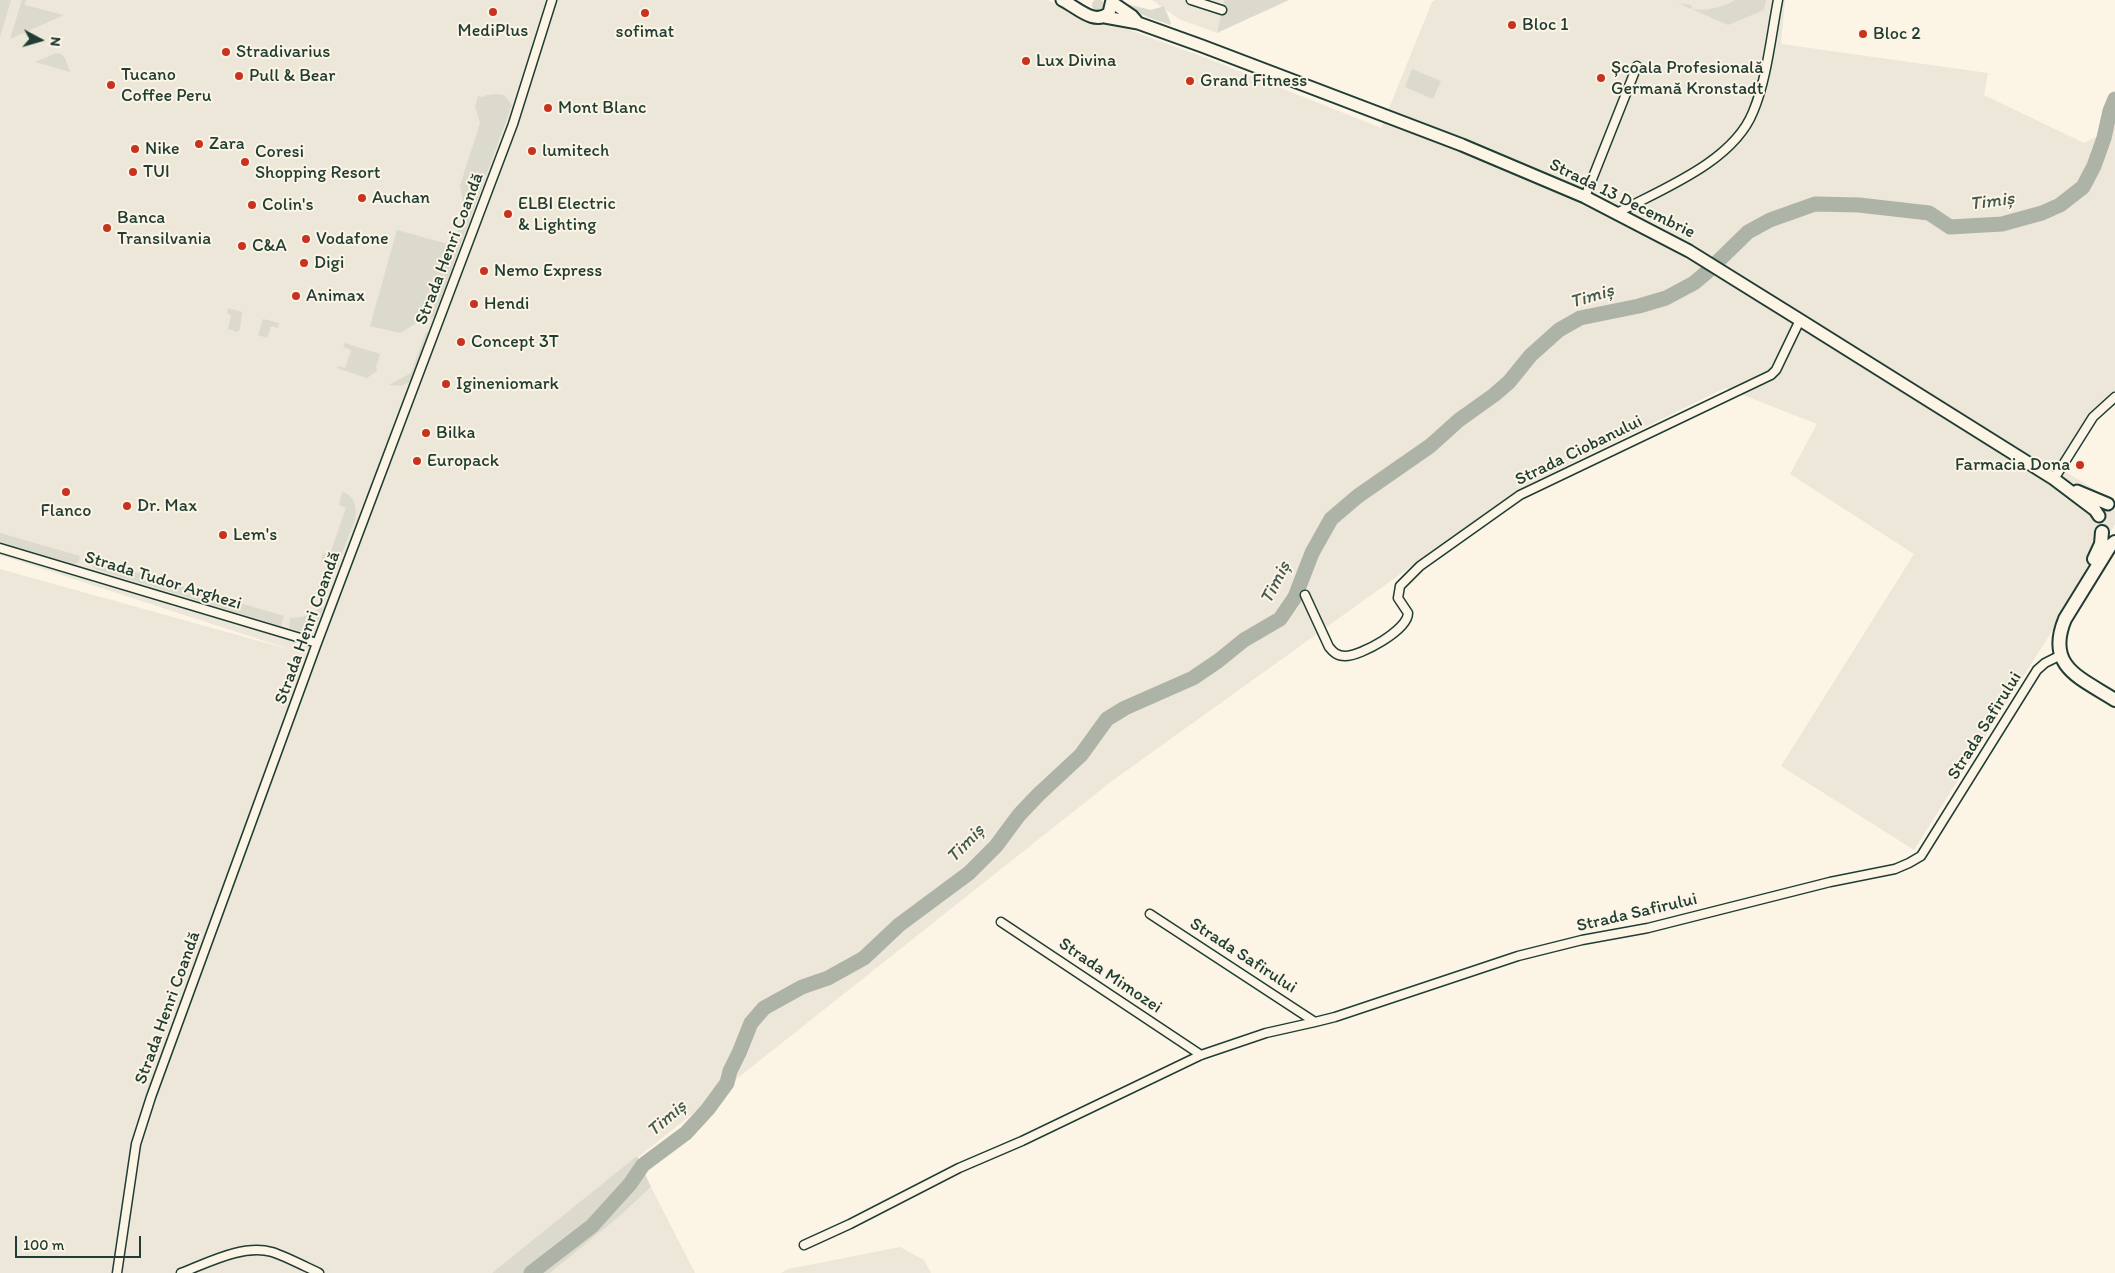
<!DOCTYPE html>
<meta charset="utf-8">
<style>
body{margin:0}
#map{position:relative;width:2115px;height:1273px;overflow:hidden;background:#fcf5e5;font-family:Itim,sans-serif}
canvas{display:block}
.north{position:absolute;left:15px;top:15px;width:50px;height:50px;-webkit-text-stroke:4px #fcf5e5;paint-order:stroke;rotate:96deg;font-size:14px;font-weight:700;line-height:20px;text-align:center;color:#1f3d34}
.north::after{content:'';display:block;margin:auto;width:18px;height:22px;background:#1f3d34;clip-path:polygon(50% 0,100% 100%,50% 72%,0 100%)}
.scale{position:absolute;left:15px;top:1236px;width:126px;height:22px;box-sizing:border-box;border:2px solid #1f3d34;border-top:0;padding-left:6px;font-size:15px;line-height:18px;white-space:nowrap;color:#1f3d34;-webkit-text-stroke:4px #fcf5e5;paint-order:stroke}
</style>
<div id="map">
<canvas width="2115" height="1273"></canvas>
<div class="north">N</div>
<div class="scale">100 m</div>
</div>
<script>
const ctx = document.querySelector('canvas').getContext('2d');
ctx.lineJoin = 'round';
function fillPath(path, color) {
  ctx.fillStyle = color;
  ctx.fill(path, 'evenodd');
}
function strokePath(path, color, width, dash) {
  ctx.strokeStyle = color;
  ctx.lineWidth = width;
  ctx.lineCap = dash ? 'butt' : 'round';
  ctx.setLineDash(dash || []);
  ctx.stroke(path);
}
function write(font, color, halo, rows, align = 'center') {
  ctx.font = font + ' Itim,sans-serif';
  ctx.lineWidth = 4;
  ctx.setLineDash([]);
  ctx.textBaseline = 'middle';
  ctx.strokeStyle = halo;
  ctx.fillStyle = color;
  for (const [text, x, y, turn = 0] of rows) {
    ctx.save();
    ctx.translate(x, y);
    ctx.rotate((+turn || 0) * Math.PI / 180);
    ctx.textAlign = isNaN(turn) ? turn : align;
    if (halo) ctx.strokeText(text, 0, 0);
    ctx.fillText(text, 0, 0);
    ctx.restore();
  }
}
fillPath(new Path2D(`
 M 0,0 L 1047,0 L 1209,59 L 1381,128 L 1432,2 L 1435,0 L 1785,0 L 1781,44 L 1988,73 L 1984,95 L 2084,143 L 2115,127 L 2115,401 L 2094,421 L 2063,470 L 2115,502 L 2115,524 L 2079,588 L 1914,850 L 1781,766 L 1914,554 L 1790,474 L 1817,424 L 1725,388 L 1519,489 L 1112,781 L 492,1273 L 0,1273 L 0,569 L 295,651 L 0,555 Z
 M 1152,0 L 1224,0 L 1217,33 L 1179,19 Z
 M 651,1187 L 695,1273 L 550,1273 L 621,1215 Z
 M 900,1247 L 924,1260 L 931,1273 L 781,1273 L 788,1269 Z`), '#ece7d8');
fillPath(new Path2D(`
 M1092 5a6 6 0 1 1 12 0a6 6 0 1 1-12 0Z
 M 0,0 L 11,0 L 0,37 Z
 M 22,0 L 26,0 L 25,5 L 64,15 L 10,39 Z
 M 1224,0 L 1289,0 L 1217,33 Z
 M 1735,0 L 1766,0 L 1764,10 L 1728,25 L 1678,3 L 1691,5 L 1692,9 C 1707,11 1722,8 1735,0 Z
 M 1127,4 L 1151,10 L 1164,6 L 1171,23 L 1170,25 C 1155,19 1138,16 1127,4 Z
 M 56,53 C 66,53 67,64 70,72 L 35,62 Z
 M 1412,69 L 1441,81 L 1433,99 L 1405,87 Z
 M 495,94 L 504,95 L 512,105 L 435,314 L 432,319 L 430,315 L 400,333 L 370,326 L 397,230 L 451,245 L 465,213 L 460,186 L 480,123 L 475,107 L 478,96 L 483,97 L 487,95 Z
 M 228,308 L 242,312 L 240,329 L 237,332 L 228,329 L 231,315 L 227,313 Z
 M 263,319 L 279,323 L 278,328 L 271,326 L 267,338 L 258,335 Z
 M 426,332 L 430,332 L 412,381 L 401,386 L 389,385 L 411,373 Z
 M 345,343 L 380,354 L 376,366 L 377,371 L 367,378 L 337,368 L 338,366 L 345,368 L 351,350 L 343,347 Z
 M 342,492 C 356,496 357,508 355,520 L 326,594 L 312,601 L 327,564 L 321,562 L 323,553 L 330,554 L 346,508 L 339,505 Z
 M 0,533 L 80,556 L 78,563 L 73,564 L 0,542 Z
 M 94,560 L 284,616 L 281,626 L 95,569 L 92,565 Z
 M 325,606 L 313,630 L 299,631 L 289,628 L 290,618 L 303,617 Z
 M 637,1156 L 651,1187 L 621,1215 L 550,1273 L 492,1273 Z`), '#dcdacc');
strokePath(new Path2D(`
 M 531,1273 L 592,1226 L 630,1184 L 643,1165 L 686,1133 L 708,1109 L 727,1083 L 730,1071 L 739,1053 L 751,1023 L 764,1008 L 802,987 L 828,978 L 864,958 L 899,925 L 969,873 L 996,846 L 1019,815 L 1038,795 L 1081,755 L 1107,719 L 1125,708 L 1193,678 L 1218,661 L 1244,640 L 1280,619 L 1295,597 L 1312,553 L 1331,519 L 1358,496 L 1430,446 L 1459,420 L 1494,395 L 1509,382 L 1531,355 L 1559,330 L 1580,318 L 1639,306 L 1666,298 L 1694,283 L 1707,272 L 1748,232 L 1770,220 L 1815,204 L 1859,205 L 1929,213 L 1950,227 L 2002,224 L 2042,213 L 2060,205 L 2083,187 L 2094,166 L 2104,138 L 2110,111 L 2115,99`), '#aeb3a7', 15);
const minor = new Path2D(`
 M 1191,0 L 1222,10
 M 1585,197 L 1637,66
 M 1617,213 C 1662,189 1733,162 1753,112 C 1767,79 1771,36 1778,0
 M 2054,479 L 2093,417 L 2115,397
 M 0,548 L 317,643
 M 1305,595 L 1329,647 C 1333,652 1337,656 1345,656 C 1361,656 1408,630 1408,613 L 1398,598 L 1400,586 L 1420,566 L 1520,495 L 1771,375 L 1776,370 L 1800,320
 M 1150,914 L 1315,1022 L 1335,1017 L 1518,956 L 1582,940 L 1648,928 L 1830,882 L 1895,869 L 1909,863 L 1921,856 L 2037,670 L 2045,663 L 2059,656
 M 1001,922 L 1201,1055
 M 804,1245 L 850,1224 L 959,1168 L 1022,1141 L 1201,1055 L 1266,1033 L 1315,1022
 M 117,1273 L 136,1144 L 151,1097 L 317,643 L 513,124 L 552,0
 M 181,1273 C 208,1263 242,1244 272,1252 C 287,1257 304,1266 319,1273`);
const secondary = new Path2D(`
 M 1062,0 C 1077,7 1094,26 1109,13 L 1112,0
 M 1113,3 L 1132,16 L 1138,23
 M 1105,17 L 1138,23 L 1202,46 L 1462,145 L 1585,197 L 1689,251 L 1800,320 L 2054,479 L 2095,510 L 2099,516
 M 2077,491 L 2108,504`);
const trunk = new Path2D(`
 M 2115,542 L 2110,546 L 2065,619 C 2045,667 2081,678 2115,700
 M 2094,559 L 2101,544 L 2102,532`);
strokePath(minor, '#1f3d34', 11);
strokePath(secondary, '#1f3d34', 15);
strokePath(trunk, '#1f3d34', 16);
strokePath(minor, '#fcf5e5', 8);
strokePath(secondary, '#fcf5e5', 11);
strokePath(trunk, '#fcf5e5', 12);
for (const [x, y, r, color] of [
 [493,12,5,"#c8321e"],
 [645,13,5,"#c8321e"],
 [1512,25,5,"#c8321e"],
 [1863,34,5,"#c8321e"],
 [226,52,5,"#c8321e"],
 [1026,61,5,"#c8321e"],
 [239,76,5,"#c8321e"],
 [1601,78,5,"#c8321e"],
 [1190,81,5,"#c8321e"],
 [111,85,5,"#c8321e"],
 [548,108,5,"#c8321e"],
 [199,144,5,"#c8321e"],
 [135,149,5,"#c8321e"],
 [532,151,5,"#c8321e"],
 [245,162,5,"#c8321e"],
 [133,172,5,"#c8321e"],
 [362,198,5,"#c8321e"],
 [252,205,5,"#c8321e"],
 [508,214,5,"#c8321e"],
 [107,228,5,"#c8321e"],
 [306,239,5,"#c8321e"],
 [242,246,5,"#c8321e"],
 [304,263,5,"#c8321e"],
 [484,271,5,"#c8321e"],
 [296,296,5,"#c8321e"],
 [474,304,5,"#c8321e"],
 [461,342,5,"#c8321e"],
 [446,384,5,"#c8321e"],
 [426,433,5,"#c8321e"],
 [417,461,5,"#c8321e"],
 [2080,465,5,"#c8321e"],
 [66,492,5,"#c8321e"],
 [127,506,5,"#c8321e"],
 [223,535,5,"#c8321e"]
]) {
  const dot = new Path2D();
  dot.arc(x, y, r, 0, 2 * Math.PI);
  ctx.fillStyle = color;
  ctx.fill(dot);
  strokePath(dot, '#fcf5e5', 2);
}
write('18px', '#1f3d34', '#fcf5e5', [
 ["Bloc 1",1522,25],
 ["MediPlus",493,31,"center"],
 ["sofimat",645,32,"center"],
 ["Bloc 2",1873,34],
 ["Stradivarius",236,52],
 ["Lux Divina",1036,61],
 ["Școala Profesională",1611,68],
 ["Germană Kronstadt",1611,89],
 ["Tucano",121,75],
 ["Coffee Peru",121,96],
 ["Pull & Bear",249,76],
 ["Grand Fitness",1200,81],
 ["Mont Blanc",558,108],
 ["Zara",209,144],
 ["Nike",145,149],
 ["lumitech",542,151],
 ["Coresi",255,152],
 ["Shopping Resort",255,173],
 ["TUI",143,172],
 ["Auchan",372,198],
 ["ELBI Electric",518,204],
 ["& Lighting",518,225],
 ["Colin's",262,205],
 ["Banca",117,218],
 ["Transilvania",117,239],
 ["Vodafone",316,239],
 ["C&A",252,246],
 ["Digi",314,263],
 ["Nemo Express",494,271],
 ["Animax",306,296],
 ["Hendi",484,304],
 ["Concept 3T",471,342],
 ["Igineniomark",456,384],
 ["Bilka",436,433],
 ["Europack",427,461],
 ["Farmacia Dona",2070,465,"right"],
 ["Dr. Max",137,506],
 ["Flanco",66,511,"center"],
 ["Lem's",233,535]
], 'left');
write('18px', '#1f3d34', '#fcf5e5', [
 ["Strada 13 Decembrie",1622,199,26],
 ["Strada Henri Coandă",450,249,-69],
 ["Strada Ciobanului",1579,451,-26],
 ["Strada Tudor Arghezi",163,581,17],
 ["Strada Henri Coandă",308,628,-70],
 ["Strada Safirului",1985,726,-58],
 ["Strada Safirului",1637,913,-13],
 ["Strada Safirului",1243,956,33],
 ["Strada Mimozei",1110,976,34],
 ["Strada Henri Coandă",168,1008,-70]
]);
write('italic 19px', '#435a51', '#fcf5e5', [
 ["Timiș",1992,202,-8],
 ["Timiș",1592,297,-17],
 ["Timiș",1276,583,-63],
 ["Timiș",966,844,-46],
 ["Timiș",667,1119,-41]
]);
</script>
